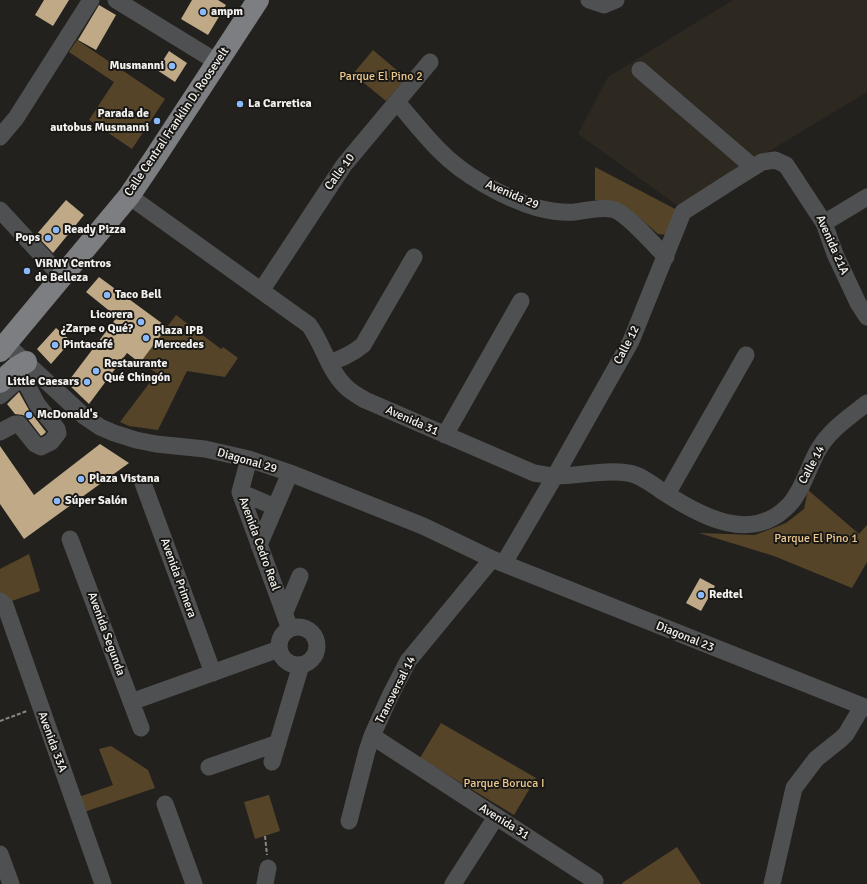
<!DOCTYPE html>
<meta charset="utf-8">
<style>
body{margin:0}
canvas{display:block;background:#23211e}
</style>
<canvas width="867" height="884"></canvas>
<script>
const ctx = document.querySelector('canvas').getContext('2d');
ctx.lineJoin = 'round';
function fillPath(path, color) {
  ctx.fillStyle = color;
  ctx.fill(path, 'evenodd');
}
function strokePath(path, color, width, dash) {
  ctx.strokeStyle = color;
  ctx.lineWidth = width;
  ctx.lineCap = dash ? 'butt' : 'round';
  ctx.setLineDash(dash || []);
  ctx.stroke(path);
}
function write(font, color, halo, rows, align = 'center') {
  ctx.font = font + ' Signika,sans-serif';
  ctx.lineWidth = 4;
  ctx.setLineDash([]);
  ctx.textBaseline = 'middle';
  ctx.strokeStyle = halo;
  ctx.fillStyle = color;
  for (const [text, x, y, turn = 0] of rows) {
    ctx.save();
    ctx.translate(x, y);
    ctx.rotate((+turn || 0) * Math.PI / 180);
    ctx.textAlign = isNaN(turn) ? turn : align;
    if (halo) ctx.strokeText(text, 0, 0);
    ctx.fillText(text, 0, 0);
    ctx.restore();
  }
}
fillPath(new Path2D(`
 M 733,0 L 867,0 L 867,92 L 678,206 L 578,134 L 608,77 Z`), '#2d2820');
fillPath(new Path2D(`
 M 77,40 L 165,99 L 132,149 L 89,120 L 114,82 L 69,52 Z
 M 373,50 L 406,78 L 386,101 L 353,74 Z
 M 595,167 L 677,210 L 669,235 L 658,234 L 640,218 L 622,206 L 595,200 Z
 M 176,315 L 221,349 L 223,347 L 238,358 L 225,377 L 187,371 L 158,430 L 129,426 L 120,422 L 157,373 L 140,363 Z
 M 808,490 L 859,534 L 867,525 L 867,562 L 852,588 L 774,556 L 699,533 L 755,535 L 786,523 L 804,509 Z
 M 29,554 L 40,591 L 9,602 L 0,595 L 0,569 Z
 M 441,723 L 536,778 L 514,815 L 420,758 Z
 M 111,746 L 148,770 L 155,788 L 84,812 L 79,797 L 113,785 L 99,749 Z
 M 269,795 L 280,831 L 255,839 L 244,802 Z
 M 677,847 L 701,884 L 623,884 L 622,883 Z`), '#564429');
fillPath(new Path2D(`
 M 44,0 L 69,0 L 53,26 L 35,15 Z
 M 192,0 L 218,0 L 226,5 L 208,35 L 181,19 Z
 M 99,5 L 116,15 L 96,50 L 78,40 Z
 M 169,51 L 187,63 L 175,82 L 157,70 Z
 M 66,200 L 84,215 L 53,253 L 36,235 Z
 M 99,277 L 167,327 L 140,363 L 127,353 L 89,404 L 67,383 L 117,317 L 86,292 Z
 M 56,328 L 71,341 L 51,364 L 37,349 Z
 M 19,392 L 29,410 L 46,432 L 44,434 L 41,436 L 27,418 L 23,415 L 15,414 L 7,404 Z
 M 100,444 L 129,463 L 24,539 L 0,504 L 0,446 L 34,495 Z
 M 700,578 L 715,586 L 701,611 L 686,603 Z`), '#bfa986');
strokePath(new Path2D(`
 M 0,721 L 27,711
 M 265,836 L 267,855`), '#8a8886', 2, [4, 2]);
strokePath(new Path2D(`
 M 116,0 L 217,62
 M 589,0 L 604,5 L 616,0
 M 640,70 L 753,167
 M 397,102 C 411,118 424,135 439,150 C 463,175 504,198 538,208 C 550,211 563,213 575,212 C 587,211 605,205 617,211 C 631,218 654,245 666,257
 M 0,137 L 16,118 L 91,0
 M 129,196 L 309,325 C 323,344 328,369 345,386 C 351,392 358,396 365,400 L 534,473 C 541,474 549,476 555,476 C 580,476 604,469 628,473 C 642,475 654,486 665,493 C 702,517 752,544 789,505 C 802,491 808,469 817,452 C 828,431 849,417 867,403
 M 0,210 L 61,276
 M 824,223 L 867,197
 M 261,291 L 344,165 L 430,62
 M 6,344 L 84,416 L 100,427 L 114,433 L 136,440 L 156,444 L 205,449 L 249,459 L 290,473 L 423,526 L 492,559 L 867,708
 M 329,363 C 342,358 352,354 363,345 L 414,257
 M 0,396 L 17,381 L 22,382 L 27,385 L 37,404 L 57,429 L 58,433 L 51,442 L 41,447 L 35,444 L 19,424 L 15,424 L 0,432
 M 445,435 L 521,301
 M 249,459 L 240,492 L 290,629
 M 143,483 L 213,673
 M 240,492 L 275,507
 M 667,494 L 746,355
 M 70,539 L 141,728
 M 259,545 L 290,473
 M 504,563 L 555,476 L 631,341 L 683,212 L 733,180 L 762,162 L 775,160 L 786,165 L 824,223 L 835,254 L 858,303 L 867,317
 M 0,601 L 5,605 L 103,884
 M 285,612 L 300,576
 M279 646a19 19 0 1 1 38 0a19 19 0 1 1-38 0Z
 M 131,702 L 279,649
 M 372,736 L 595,881
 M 272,762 L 301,665
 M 209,767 L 278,743
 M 165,804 L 194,884
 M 349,821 L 367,751 L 372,736 L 390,696 L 408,661 L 492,559
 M 0,854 L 11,884
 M 265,884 L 268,868
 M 453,884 L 496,817
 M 772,884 L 794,788 L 816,759 L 841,739 L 846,734 L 862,707`), '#4f5051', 17);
strokePath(new Path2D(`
 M 0,351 L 129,196 L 154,159 L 258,0
 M 0,382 L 16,368 L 26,362`), '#7c7e81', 22);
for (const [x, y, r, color] of [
 [203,12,4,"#8abafc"],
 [172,66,4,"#8abafc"],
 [240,104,4,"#8abafc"],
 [157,121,4,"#8abafc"],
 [56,230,4,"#8abafc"],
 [48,238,4,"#8abafc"],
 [27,271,4,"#8abafc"],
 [107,295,4,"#8abafc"],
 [141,322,4,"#8abafc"],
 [146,338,4,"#8abafc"],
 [55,345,4,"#8abafc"],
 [96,371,4,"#8abafc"],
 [87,382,4,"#8abafc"],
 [29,415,4,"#8abafc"],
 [81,479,4,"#8abafc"],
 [57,501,4,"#8abafc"],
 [701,595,4,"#8abafc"]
]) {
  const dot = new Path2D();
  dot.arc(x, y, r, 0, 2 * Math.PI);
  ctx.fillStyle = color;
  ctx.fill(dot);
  strokePath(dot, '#1a1815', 1.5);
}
write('bold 12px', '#f3f2f0', '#1a1815', [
 ["ampm",211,12],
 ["Musmanni",164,66,"right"],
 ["La Carretica",248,104],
 ["Parada de",149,114,"right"],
 ["autobus Musmanni",149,128,"right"],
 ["Ready Pizza",64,230],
 ["Pops",40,238,"right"],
 ["ViRNY Centros",35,264],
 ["de Belleza",35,278],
 ["Taco Bell",115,295],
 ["Licorera",133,315,"right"],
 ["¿Zarpe o Qué?",133,329,"right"],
 ["Plaza IPB",154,331],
 ["Mercedes",154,345],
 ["Pintacafé",63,345],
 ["Restaurante",104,364],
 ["Qué Chingón",104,378],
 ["Little Caesars",79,382,"right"],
 ["McDonald's",37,415],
 ["Plaza Vistana",89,479],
 ["Súper Salón",65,501],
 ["Redtel",709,595]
], 'left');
write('12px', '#ebc78e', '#1a1815', [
 ["Parque El Pino 2",381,77],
 ["Parque El Pino 1",816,539],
 ["Parque Boruca I",504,784]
]);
write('12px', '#f3f2f0', '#1a1815', [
 ["Calle Central Franklin D. Roosevelt",177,122,-56],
 ["Calle 10",340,172,-54],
 ["Avenida 29",512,195,23],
 ["Avenida 21A",832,245,66],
 ["Calle 12",627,345,-63],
 ["Avenida 31",412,421,24],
 ["Diagonal 29",247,461,16],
 ["Calle 14",812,465,-62],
 ["Avenida Cedro Real",259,544,70],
 ["Avenida Primera",178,578,70],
 ["Avenida Segunda",106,634,70],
 ["Diagonal 23",685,637,22],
 ["Transversal 14",396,690,-63],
 ["Avenida 33A",52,742,70],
 ["Avenida 31",504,822,32]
]);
</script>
